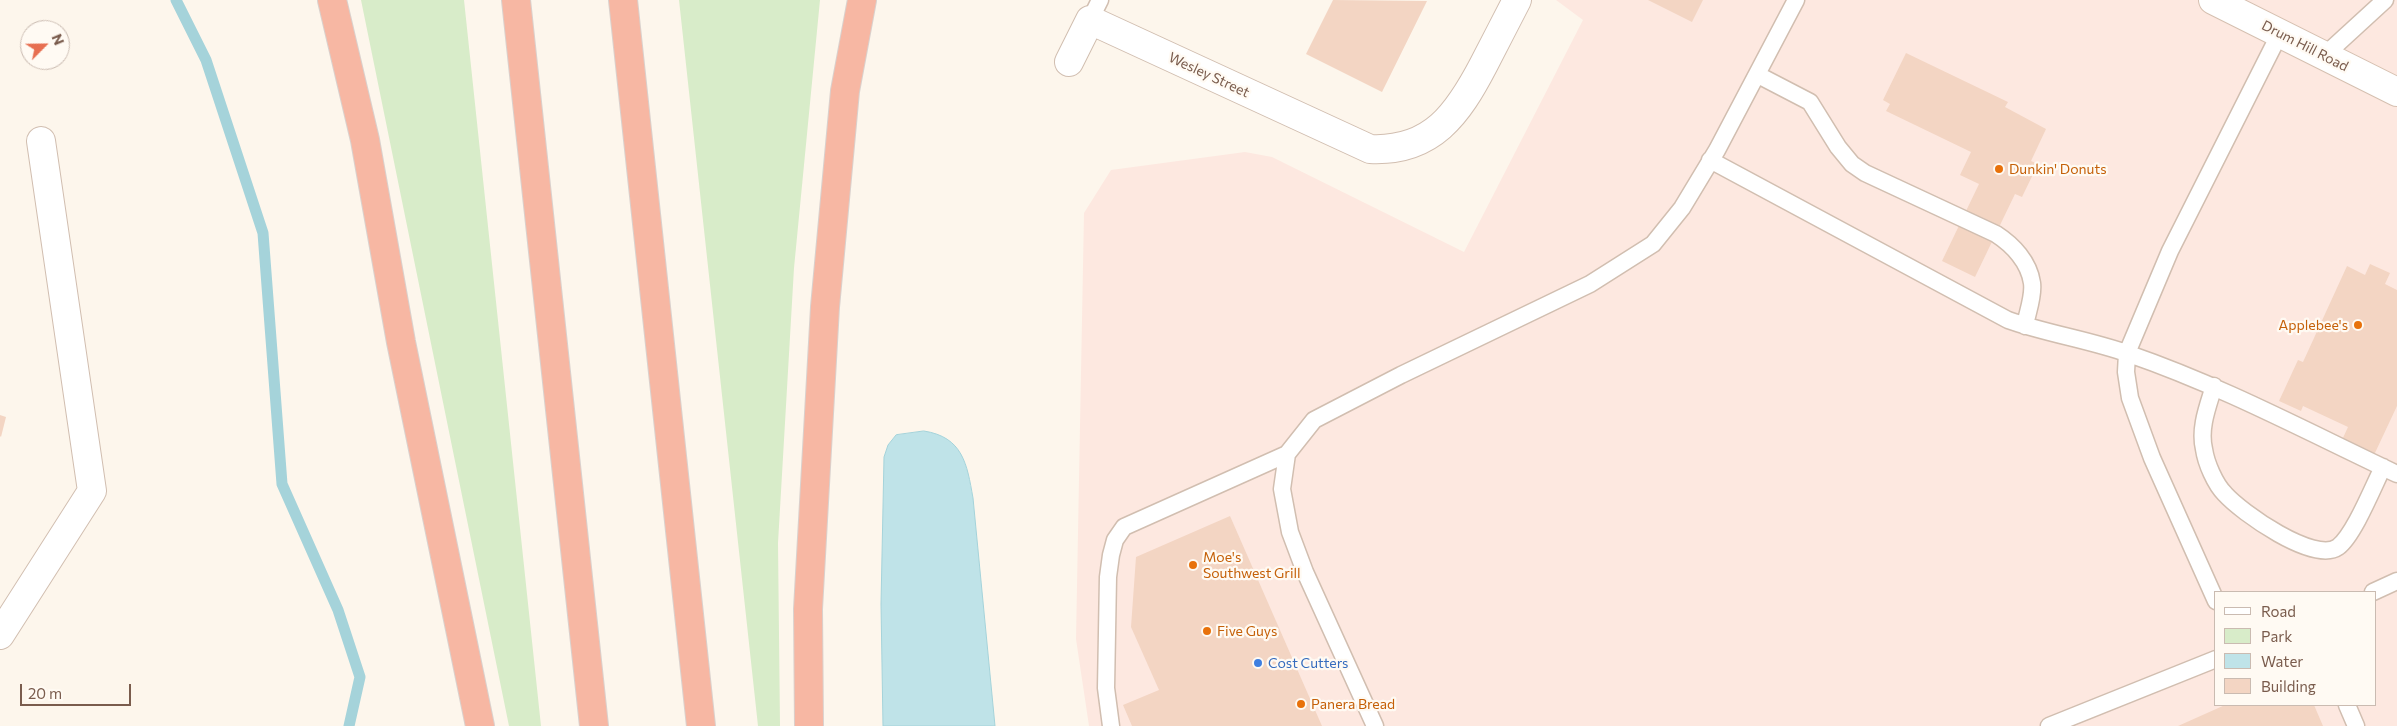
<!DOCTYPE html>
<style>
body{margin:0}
#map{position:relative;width:2397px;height:726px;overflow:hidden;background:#fdf6ec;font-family:Commissioner,sans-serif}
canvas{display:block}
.legend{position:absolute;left:2214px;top:591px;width:162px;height:115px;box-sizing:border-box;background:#fffaf3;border:1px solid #cabbb1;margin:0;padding:6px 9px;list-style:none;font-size:15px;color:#7a5c4d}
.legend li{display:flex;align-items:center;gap:10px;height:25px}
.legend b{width:25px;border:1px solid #cabbb1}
.north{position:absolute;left:20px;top:20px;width:50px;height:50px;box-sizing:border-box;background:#fffaf3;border:1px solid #cabbb1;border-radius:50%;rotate:67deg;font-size:14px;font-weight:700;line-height:20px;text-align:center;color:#7a5c4d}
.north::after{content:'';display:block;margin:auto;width:18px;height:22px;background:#e76f51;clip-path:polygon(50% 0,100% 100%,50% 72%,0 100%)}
.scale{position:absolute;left:20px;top:684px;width:111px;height:22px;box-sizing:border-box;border:2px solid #7a5c4d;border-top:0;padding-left:6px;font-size:15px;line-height:18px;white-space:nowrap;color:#7a5c4d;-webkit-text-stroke:4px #fffaf3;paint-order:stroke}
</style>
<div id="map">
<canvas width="2397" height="726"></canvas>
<ul class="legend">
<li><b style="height:6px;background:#fff"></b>Road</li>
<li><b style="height:14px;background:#d8ecc9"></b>Park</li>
<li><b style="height:14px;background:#bfe3e8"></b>Water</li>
<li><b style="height:14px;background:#f3d5c3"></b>Building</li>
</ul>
<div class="north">N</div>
<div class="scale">20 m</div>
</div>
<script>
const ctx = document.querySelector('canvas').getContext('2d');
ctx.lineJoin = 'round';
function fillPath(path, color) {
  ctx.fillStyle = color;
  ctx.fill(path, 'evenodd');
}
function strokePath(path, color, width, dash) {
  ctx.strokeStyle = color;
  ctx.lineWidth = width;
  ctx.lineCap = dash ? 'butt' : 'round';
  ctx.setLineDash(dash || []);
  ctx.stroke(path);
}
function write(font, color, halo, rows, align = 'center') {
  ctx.font = font + ' Commissioner,sans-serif';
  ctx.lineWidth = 4.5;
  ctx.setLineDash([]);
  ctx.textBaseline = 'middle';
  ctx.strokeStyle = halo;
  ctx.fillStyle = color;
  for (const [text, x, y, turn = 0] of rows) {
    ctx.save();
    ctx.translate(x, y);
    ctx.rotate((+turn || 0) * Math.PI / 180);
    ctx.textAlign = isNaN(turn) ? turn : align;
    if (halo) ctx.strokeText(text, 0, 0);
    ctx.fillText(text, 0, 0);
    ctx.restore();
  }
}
fillPath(new Path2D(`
 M 1556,0 L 2397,0 L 2397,726 L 1089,726 L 1076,639 L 1084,213 L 1111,170 L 1245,152 L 1272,157 L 1464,252 L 1583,20 ZM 2216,592 L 2376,592 L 2376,705 L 2216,705 Z`), '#fde8e0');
fillPath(new Path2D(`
 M 361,0 L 464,0 L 541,726 L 509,726 Z
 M 679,0 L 820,0 L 794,268 L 778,543 L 780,726 L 758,726 Z`), '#d8ecc9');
const water = new Path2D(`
 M 924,431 C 963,437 967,464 973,498 L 995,726 L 883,726 L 881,604 L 884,457 L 888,445 L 896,435 Z`);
fillPath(water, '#bfe3e8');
strokePath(water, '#a5d3da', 1);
strokePath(new Path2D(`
 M 176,0 L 206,60 L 263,233 L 282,484 L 338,610 L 360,677 L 349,726`), '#a5d3da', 11);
fillPath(new Path2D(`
 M 1333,0 L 1427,1 L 1382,92 L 1306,54 Z
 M 1648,0 L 1703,0 L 1692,22 Z
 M 1906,53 L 2008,102 L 2005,107 L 2046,129 L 2031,161 L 2038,164 L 2022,197 L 2015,194 L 1975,277 L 1942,261 L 1979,184 L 1960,175 L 1971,152 L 1886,111 L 1890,104 L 1883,100 Z
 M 2370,264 L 2390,273 L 2385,284 L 2397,290 L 2397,406 L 2374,455 L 2342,440 L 2348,427 L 2303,406 L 2301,411 L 2279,401 L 2298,360 L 2303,362 L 2347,266 L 2365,275 Z
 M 0,415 L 6,417 L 1,437 L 0,436 Z
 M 1230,516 L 1322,726 L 1132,726 L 1123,705 L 1159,690 L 1131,627 L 1136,557 Z
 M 2225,705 L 2314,705 L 2323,726 L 2178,726 Z`), '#f3d5c3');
const service = new Path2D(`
 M 1090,20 L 1100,0
 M 2325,55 L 2385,0
 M 1758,75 L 1810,102 L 1838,147 L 1852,164 L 1865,173 L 1996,234 C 2013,245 2029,262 2032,283 C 2034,296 2027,313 2025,326
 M 1710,160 L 2008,320 C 2048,334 2090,340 2129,354 C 2222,386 2308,432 2397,474
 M 2214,386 C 2208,406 2199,428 2204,449 C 2206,463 2215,484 2225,494 C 2241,512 2314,564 2338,547 C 2354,535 2373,487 2383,467
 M 2373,592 L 2397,581
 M 2216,601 L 2152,458 L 2130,398 L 2126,372 L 2127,353 L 2170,251 L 2280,33
 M 2347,705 L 2356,726
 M 1111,726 L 1106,688 L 1108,577 L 1111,555 L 1115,540 L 1124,527 L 1287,454
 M 1375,726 L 1305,572 L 1290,532 L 1282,489 L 1287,454 L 1314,420 L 1401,375 L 1590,284 L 1653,244 L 1682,208 L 1717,150 L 1796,0
 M 2049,726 L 2216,659`);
const minor = new Path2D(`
 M 1069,62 L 1090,20 L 1370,149 C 1432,152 1458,114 1484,64 C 1495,43 1506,21 1517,0
 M 0,635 L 92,491 L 41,141`);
const secondary = new Path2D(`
 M 2213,0 L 2397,92`);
const motorway = new Path2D(`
 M 332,0 L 365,140 L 401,342 L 480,726
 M 516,0 L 594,726
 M 623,0 L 701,726
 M 809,726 L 808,609 L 825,307 L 845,91 L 862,0`);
strokePath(service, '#d1beb0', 19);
strokePath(minor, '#d1beb0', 30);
strokePath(secondary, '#d6c0b0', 30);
strokePath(motorway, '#dad1cd', 30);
strokePath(service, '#fff', 16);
strokePath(minor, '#fff', 28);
strokePath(secondary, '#fff', 28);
strokePath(motorway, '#f7b7a3', 28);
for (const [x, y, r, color] of [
 [1999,169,5,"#e8710a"],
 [2358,325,5,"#e8710a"],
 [1193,565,5,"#e8710a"],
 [1207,631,5,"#e8710a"],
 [1258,663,5,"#3f7fe0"],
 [1301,704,5,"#e8710a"]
]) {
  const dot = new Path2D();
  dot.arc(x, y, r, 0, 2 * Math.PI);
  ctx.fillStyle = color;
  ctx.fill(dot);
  strokePath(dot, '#fffaf3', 2);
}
write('14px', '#7a5c4d', '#fffaf3', [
 ["Drum Hill Road",2305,46,27],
 ["Wesley Street",1209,75,25]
]);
write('14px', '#c56008', '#fffaf3', [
 ["Dunkin' Donuts",2009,169],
 ["Applebee's",2348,325,"right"],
 ["Moe's",1203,557],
 ["Southwest Grill",1203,573],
 ["Five Guys",1217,631],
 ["Panera Bread",1311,704]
], 'left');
write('14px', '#366cbe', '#fffaf3', [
 ["Cost Cutters",1268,663]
], 'left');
</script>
